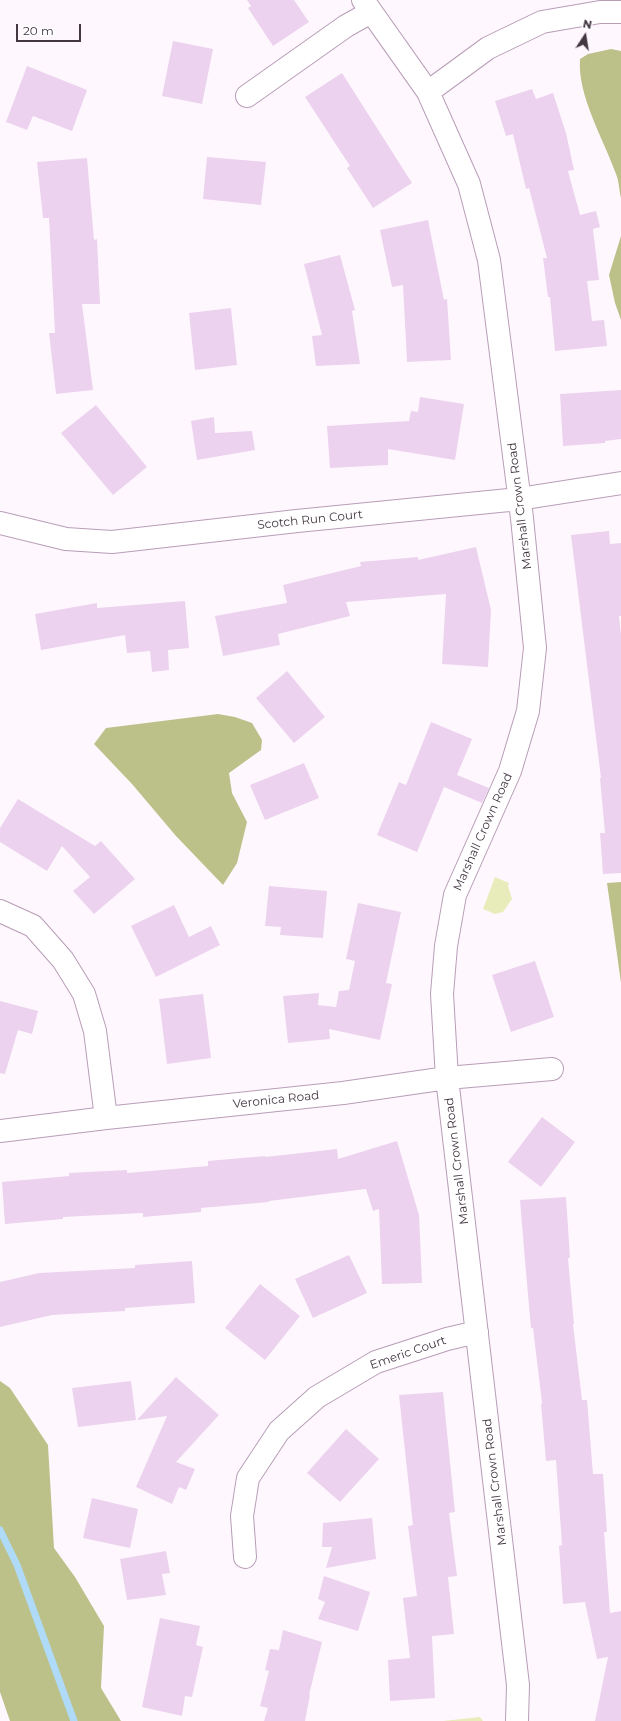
<!DOCTYPE html>
<style>
body{margin:0}
#map{position:relative;width:621px;height:1721px;overflow:hidden;background:#fef8fe;font-family:Montserrat,sans-serif}
canvas{display:block}
.north{position:absolute;left:565px;top:16px;width:40px;height:40px;-webkit-text-stroke:3px #fff;paint-order:stroke;rotate:12deg;font-size:11px;font-weight:700;line-height:16px;text-align:center;color:#433742}
.north::after{content:'';display:block;margin:auto;width:14px;height:18px;background:#433742;clip-path:polygon(50% 0,100% 100%,50% 72%,0 100%)}
.scale{position:absolute;left:16px;top:24px;width:65px;height:18px;box-sizing:border-box;border:2px solid #433742;border-top:0;padding-left:5px;font-size:12px;line-height:14px;white-space:nowrap;color:#433742;-webkit-text-stroke:3px #fff;paint-order:stroke}
</style>
<div id="map">
<canvas width="621" height="1721"></canvas>
<div class="north">N</div>
<div class="scale">20 m</div>
</div>
<script>
const ctx = document.querySelector('canvas').getContext('2d');
ctx.lineJoin = 'round';
function fillPath(path, color) {
  ctx.fillStyle = color;
  ctx.fill(path, 'evenodd');
}
function strokePath(path, color, width, dash) {
  ctx.strokeStyle = color;
  ctx.lineWidth = width;
  ctx.lineCap = dash ? 'butt' : 'round';
  ctx.setLineDash(dash || []);
  ctx.stroke(path);
}
function write(font, color, halo, rows, align = 'center') {
  ctx.font = font + ' Montserrat,sans-serif';
  ctx.lineWidth = 3.5;
  ctx.setLineDash([]);
  ctx.textBaseline = 'middle';
  ctx.strokeStyle = halo;
  ctx.fillStyle = color;
  for (const [text, x, y, turn = 0] of rows) {
    ctx.save();
    ctx.translate(x, y);
    ctx.rotate((+turn || 0) * Math.PI / 180);
    ctx.textAlign = isNaN(turn) ? turn : align;
    if (halo) ctx.strokeText(text, 0, 0);
    ctx.fillText(text, 0, 0);
    ctx.restore();
  }
}
fillPath(new Path2D(`
 M 495,877 L 509,883 L 508,886 L 512,899 L 503,912 L 495,914 L 483,909 Z
 M 480,1717 L 483,1721 L 443,1721 Z`), '#e7ecba');
fillPath(new Path2D(`
 M 611,49 L 621,51 L 621,198 C 619,190 619,181 616,174 C 604,140 577,95 580,59 L 588,54 Z
 M 621,236 L 621,320 L 615,303 L 609,275 Z
 M 218,714 L 235,717 L 252,723 L 262,740 L 261,750 L 229,773 L 232,793 L 247,822 L 237,863 L 223,885 L 176,836 L 132,784 L 94,744 L 106,728 Z
 M 621,882 L 621,983 L 607,883 Z
 M 0,1381 L 10,1388 L 48,1445 L 54,1548 L 75,1577 L 104,1626 L 101,1688 L 121,1721 L 10,1721 L 0,1692 Z`), '#bcc189');
strokePath(new Path2D(`
 M 0,1530 L 17,1565 L 74,1721`), '#b0dbf8', 7);
fillPath(new Path2D(`
 M 247,0 L 294,0 L 309,22 L 273,46 L 248,8 L 251,6 Z
 M 173,41 L 213,49 L 202,104 L 162,96 Z
 M 27,66 L 87,90 L 72,131 L 33,116 L 27,130 L 6,122 Z
 M 342,73 L 412,183 L 373,208 L 347,168 L 350,166 L 305,97 Z
 M 532,89 L 536,99 L 553,93 L 566,133 L 574,170 L 568,171 L 580,215 L 596,211 L 600,227 L 593,229 L 599,280 L 587,281 L 592,321 L 604,320 L 607,346 L 555,351 L 550,297 L 548,297 L 543,258 L 547,258 L 529,188 L 526,189 L 513,134 L 506,136 L 495,101 Z
 M 207,157 L 266,162 L 261,205 L 203,199 Z
 M 87,158 L 94,240 L 97,239 L 100,304 L 82,304 L 93,390 L 56,394 L 49,333 L 55,333 L 49,218 L 43,218 L 37,162 Z
 M 428,220 L 444,300 L 447,299 L 451,360 L 407,362 L 403,285 L 392,287 L 380,230 Z
 M 340,255 L 355,310 L 352,311 L 360,364 L 316,366 L 312,336 L 322,335 L 304,264 Z
 M 231,308 L 237,365 L 195,370 L 189,313 Z
 M 621,390 L 621,439 L 605,441 L 605,443 L 563,446 L 560,394 Z
 M 420,397 L 464,404 L 455,460 L 388,449 L 388,465 L 330,468 L 327,426 L 409,421 L 411,411 L 418,412 Z
 M 96,405 L 147,467 L 113,495 L 61,433 Z
 M 214,417 L 215,433 L 252,431 L 255,450 L 197,460 L 191,421 Z
 M 609,531 L 610,544 L 621,543 L 621,616 L 619,616 L 621,634 L 621,873 L 603,874 L 600,833 L 605,833 L 600,778 L 601,778 L 571,535 Z
 M 476,547 L 491,610 L 488,667 L 442,664 L 446,594 L 346,602 L 350,616 L 278,634 L 280,645 L 223,656 L 215,616 L 287,603 L 283,585 L 361,566 L 360,562 L 418,557 L 418,560 Z
 M 185,601 L 189,648 L 168,650 L 169,670 L 152,672 L 150,651 L 127,653 L 125,635 L 41,650 L 35,614 L 97,603 L 97,608 Z
 M 287,671 L 325,717 L 294,743 L 256,698 Z
 M 431,722 L 472,739 L 457,775 L 489,788 L 482,803 L 444,787 L 417,852 L 377,835 L 399,782 L 406,785 Z
 M 304,763 L 319,798 L 265,820 L 250,785 Z
 M 18,799 L 95,846 L 101,841 L 135,879 L 94,914 L 73,891 L 90,877 L 62,846 L 47,871 L 0,842 L 0,828 Z
 M 269,886 L 327,891 L 323,938 L 280,935 L 281,927 L 265,926 Z
 M 358,903 L 401,912 L 386,983 L 392,984 L 380,1040 L 329,1029 L 330,1039 L 288,1043 L 283,996 L 319,993 L 318,1005 L 336,1007 L 339,991 L 349,990 L 355,961 L 346,959 Z
 M 174,905 L 189,937 L 211,926 L 220,945 L 156,977 L 131,926 Z
 M 535,961 L 554,1017 L 511,1032 L 492,975 Z
 M 203,994 L 211,1058 L 167,1064 L 159,999 Z
 M 0,1001 L 38,1011 L 32,1034 L 18,1030 L 5,1074 L 0,1073 Z
 M 542,1117 L 575,1142 L 541,1187 L 508,1162 Z
 M 397,1141 L 419,1215 L 422,1283 L 382,1284 L 379,1209 L 373,1211 L 366,1189 L 269,1201 L 269,1202 L 201,1208 L 201,1212 L 143,1217 L 143,1213 L 63,1217 L 63,1219 L 5,1224 L 2,1182 L 69,1176 L 69,1173 L 127,1170 L 127,1173 L 208,1166 L 208,1161 L 265,1156 L 265,1157 L 337,1149 L 338,1159 Z
 M 566,1197 L 570,1258 L 568,1258 L 574,1324 L 573,1324 L 582,1400 L 587,1400 L 593,1474 L 603,1474 L 607,1532 L 604,1532 L 610,1613 L 621,1611 L 621,1721 L 595,1721 L 608,1657 L 597,1659 L 585,1602 L 563,1604 L 559,1546 L 562,1545 L 556,1460 L 546,1461 L 541,1404 L 542,1403 L 533,1328 L 531,1328 L 525,1261 L 520,1200 Z
 M 349,1255 L 367,1293 L 313,1318 L 295,1279 Z
 M 192,1261 L 195,1303 L 125,1308 L 125,1311 L 52,1315 L 0,1327 L 0,1282 L 39,1273 L 135,1268 L 135,1265 Z
 M 260,1284 L 300,1316 L 265,1360 L 225,1328 Z
 M 176,1377 L 219,1415 L 176,1462 L 195,1469 L 186,1490 L 179,1487 L 172,1504 L 136,1487 L 167,1416 L 137,1420 Z
 M 131,1381 L 136,1420 L 78,1427 L 72,1388 Z
 M 443,1392 L 455,1512 L 449,1513 L 457,1576 L 448,1577 L 454,1634 L 432,1636 L 435,1698 L 390,1701 L 388,1660 L 410,1658 L 403,1598 L 417,1596 L 408,1526 L 413,1525 L 399,1395 Z
 M 346,1429 L 379,1459 L 340,1502 L 307,1473 Z
 M 92,1498 L 138,1509 L 130,1548 L 83,1538 Z
 M 372,1518 L 376,1559 L 326,1568 L 332,1547 L 322,1547 L 323,1523 Z
 M 166,1551 L 170,1573 L 162,1574 L 166,1595 L 127,1600 L 120,1559 Z
 M 324,1576 L 370,1592 L 358,1631 L 318,1619 L 325,1602 L 318,1599 Z
 M 160,1618 L 200,1626 L 196,1645 L 203,1647 L 192,1697 L 185,1696 L 182,1716 L 142,1707 Z
 M 283,1630 L 322,1642 L 309,1695 L 310,1695 L 305,1721 L 264,1721 L 268,1708 L 260,1706 L 269,1671 L 265,1670 L 270,1649 L 279,1650 Z`), '#ecd2ee');
const minor = new Path2D(`
 M 363,0 L 428,92 L 469,184 L 489,260 L 522,518 L 535,648 L 528,711 L 510,771 L 455,895 L 446,946 L 442,994 L 447,1078 L 518,1685 L 517,1721
 M 428,92 L 488,48 L 542,22 L 600,12 L 621,12
 M 247,96 L 346,26 L 371,12
 M 0,523 L 66,539 L 112,542 L 297,521 L 519,499 L 621,483
 M 0,911 L 33,926 L 63,960 L 84,994 L 95,1031 L 106,1118
 M 0,1131 L 106,1118 L 343,1093 L 447,1078 L 552,1069
 M 245,1557 L 242,1516 L 248,1478 L 279,1431 L 317,1397 L 376,1362 L 447,1339 L 477,1332`);
strokePath(minor, '#b89db7', 24);
strokePath(minor, '#fff', 22);
write('12px', '#433742', '#fff', [
 ["Marshall Crown Road",520,506,-97],
 ["Scotch Run Court",310,520,-6],
 ["Marshall Crown Road",483,832,-66],
 ["Veronica Road",276,1100,-6],
 ["Marshall Crown Road",457,1161,-97],
 ["Emeric Court",408,1353,-19],
 ["Marshall Crown Road",495,1482,-97]
]);
</script>
